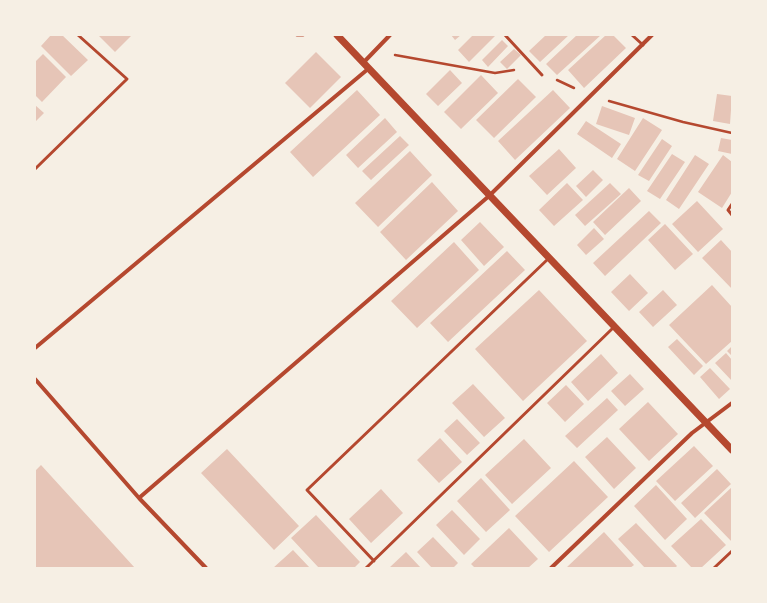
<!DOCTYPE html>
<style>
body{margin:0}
#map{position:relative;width:767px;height:603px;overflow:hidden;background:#f6efe4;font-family:Lato,sans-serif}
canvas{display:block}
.frame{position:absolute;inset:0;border:36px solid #f6efe4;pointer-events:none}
</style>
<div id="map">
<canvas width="767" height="603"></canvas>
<div class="frame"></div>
</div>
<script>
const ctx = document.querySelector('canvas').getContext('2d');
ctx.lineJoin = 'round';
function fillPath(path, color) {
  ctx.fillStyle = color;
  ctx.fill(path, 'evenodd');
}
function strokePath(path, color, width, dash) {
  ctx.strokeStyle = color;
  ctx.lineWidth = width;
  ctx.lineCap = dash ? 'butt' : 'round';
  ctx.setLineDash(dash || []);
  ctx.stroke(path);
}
fillPath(new Path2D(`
 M 51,35 L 62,35 L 88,60 L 71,76 L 41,46 Z
 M 98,35 L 132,35 L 115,52 Z
 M 451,35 L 461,35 L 455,40 Z
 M 473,35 L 496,35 L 469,62 L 458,50 Z
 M 546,35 L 569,35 L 540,62 L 529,51 Z
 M 577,35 L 601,35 L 557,75 L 546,64 Z
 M 606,35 L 613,35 L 626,48 L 584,88 L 568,70 Z
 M 502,40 L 508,46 L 488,67 L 482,60 Z
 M 514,49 L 521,55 L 507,69 L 500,62 Z
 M 316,52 L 341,77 L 310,108 L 285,83 Z
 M 43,54 L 66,77 L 42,102 L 35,95 L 35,62 Z
 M 450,70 L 462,83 L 438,106 L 426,94 Z
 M 481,75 L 498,93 L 461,129 L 444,112 Z
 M 518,79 L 536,97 L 494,138 L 476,120 Z
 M 357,90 L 380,115 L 313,177 L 290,152 Z
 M 553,90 L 570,108 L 515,160 L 498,141 Z
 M 717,94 L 732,96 L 730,124 L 713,121 Z
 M 35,105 L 44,113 L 35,122 Z
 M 602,106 L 635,118 L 629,135 L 596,124 Z
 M 385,118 L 397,132 L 358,168 L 346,155 Z
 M 643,118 L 662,130 L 635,171 L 617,159 Z
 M 586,121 L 621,144 L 612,158 L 577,134 Z
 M 400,136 L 409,145 L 371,180 L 362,171 Z
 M 721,138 L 732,140 L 732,154 L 718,151 Z
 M 662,139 L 672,146 L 649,181 L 638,175 Z
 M 559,149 L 576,168 L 547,195 L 529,176 Z
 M 410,151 L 432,175 L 378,227 L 355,203 Z
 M 672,154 L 685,162 L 660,199 L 647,191 Z
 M 695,155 L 709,164 L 679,209 L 666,200 Z
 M 723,155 L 732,162 L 732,192 L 722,208 L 698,192 Z
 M 593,170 L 603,180 L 586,197 L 576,186 Z
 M 432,182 L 458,211 L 406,260 L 380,232 Z
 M 567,183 L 583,200 L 554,226 L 539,210 Z
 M 610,183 L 621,194 L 585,226 L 575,215 Z
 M 629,188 L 641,201 L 605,235 L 593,222 Z
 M 697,201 L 723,229 L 698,252 L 672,224 Z
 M 649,211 L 661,223 L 605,276 L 593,263 Z
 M 480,222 L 504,247 L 484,266 L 461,240 Z
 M 665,224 L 693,254 L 675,270 L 648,240 Z
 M 594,228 L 604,239 L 586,255 L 577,245 Z
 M 721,240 L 732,252 L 732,289 L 702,258 Z
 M 454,242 L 479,270 L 417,328 L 391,301 Z
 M 507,251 L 525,270 L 448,342 L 430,323 Z
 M 630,274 L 648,293 L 629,311 L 611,292 Z
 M 712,285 L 732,307 L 732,341 L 706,364 L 669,325 Z
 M 539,290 L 587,341 L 523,401 L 475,349 Z
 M 663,290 L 677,305 L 653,327 L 639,312 Z
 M 677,339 L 703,366 L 694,375 L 668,347 Z
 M 732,346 L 732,356 L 727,351 Z
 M 726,353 L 732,360 L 732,381 L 715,363 Z
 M 601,354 L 618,373 L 588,401 L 571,382 Z
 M 710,368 L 730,389 L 719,399 L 700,377 Z
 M 630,374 L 644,389 L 625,406 L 611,391 Z
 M 473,384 L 505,418 L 484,437 L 452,403 Z
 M 566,385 L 584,404 L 565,422 L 547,403 Z
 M 607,398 L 618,410 L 577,448 L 565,436 Z
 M 648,402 L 678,434 L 649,461 L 619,429 Z
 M 457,419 L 480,443 L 467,455 L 444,431 Z
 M 607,437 L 636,468 L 614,489 L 585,457 Z
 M 440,438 L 462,462 L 439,483 L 417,460 Z
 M 524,439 L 551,468 L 512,504 L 485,475 Z
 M 694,446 L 713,466 L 675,501 L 656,481 Z
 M 227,449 L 299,526 L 274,550 L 201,473 Z
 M 574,461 L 608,497 L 549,552 L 515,516 Z
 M 41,465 L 135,568 L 35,568 L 35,471 Z
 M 717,469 L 731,484 L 695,518 L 681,503 Z
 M 481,478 L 510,510 L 486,532 L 457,501 Z
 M 656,485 L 687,519 L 665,540 L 634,506 Z
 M 732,487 L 732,542 L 704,513 Z
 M 381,489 L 403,513 L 371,543 L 349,519 Z
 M 452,510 L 480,539 L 464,555 L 436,525 Z
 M 316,515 L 360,562 L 354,568 L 319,568 L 291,538 Z
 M 701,519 L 726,545 L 701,568 L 692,568 L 671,546 Z
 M 636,523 L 677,566 L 675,568 L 645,568 L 618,539 Z
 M 509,528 L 538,559 L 528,568 L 475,568 L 471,564 Z
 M 604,532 L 634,565 L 630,568 L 568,568 L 567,567 Z
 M 433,537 L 458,563 L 453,568 L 432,568 L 417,552 Z
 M 293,550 L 310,568 L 273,568 Z
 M 406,552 L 421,568 L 389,568 Z`), '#e6c5b7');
strokePath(new Path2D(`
 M 395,55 L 495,73 L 514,70
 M 557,80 L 574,88
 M 609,101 L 683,122 L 732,133`), '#b5482f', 2.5);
strokePath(new Path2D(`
 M 297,35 L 303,35
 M 505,35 L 542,75
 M 632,35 L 643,45
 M 35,169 L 127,79 L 78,35
 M 732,204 L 728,210 L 732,215
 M 374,561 L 307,490 L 548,259
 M 366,568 L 614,327
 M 714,568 L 732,551`), '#b5482f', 3);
strokePath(new Path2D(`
 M 363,63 L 390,35
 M 35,348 L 368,69
 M 35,379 L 139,498 L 206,568
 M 139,498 L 489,196 L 652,35
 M 551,568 L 692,433 L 732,403`), '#b5482f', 4);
strokePath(new Path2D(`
 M 337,35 L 732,450`), '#b5482f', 7);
</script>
